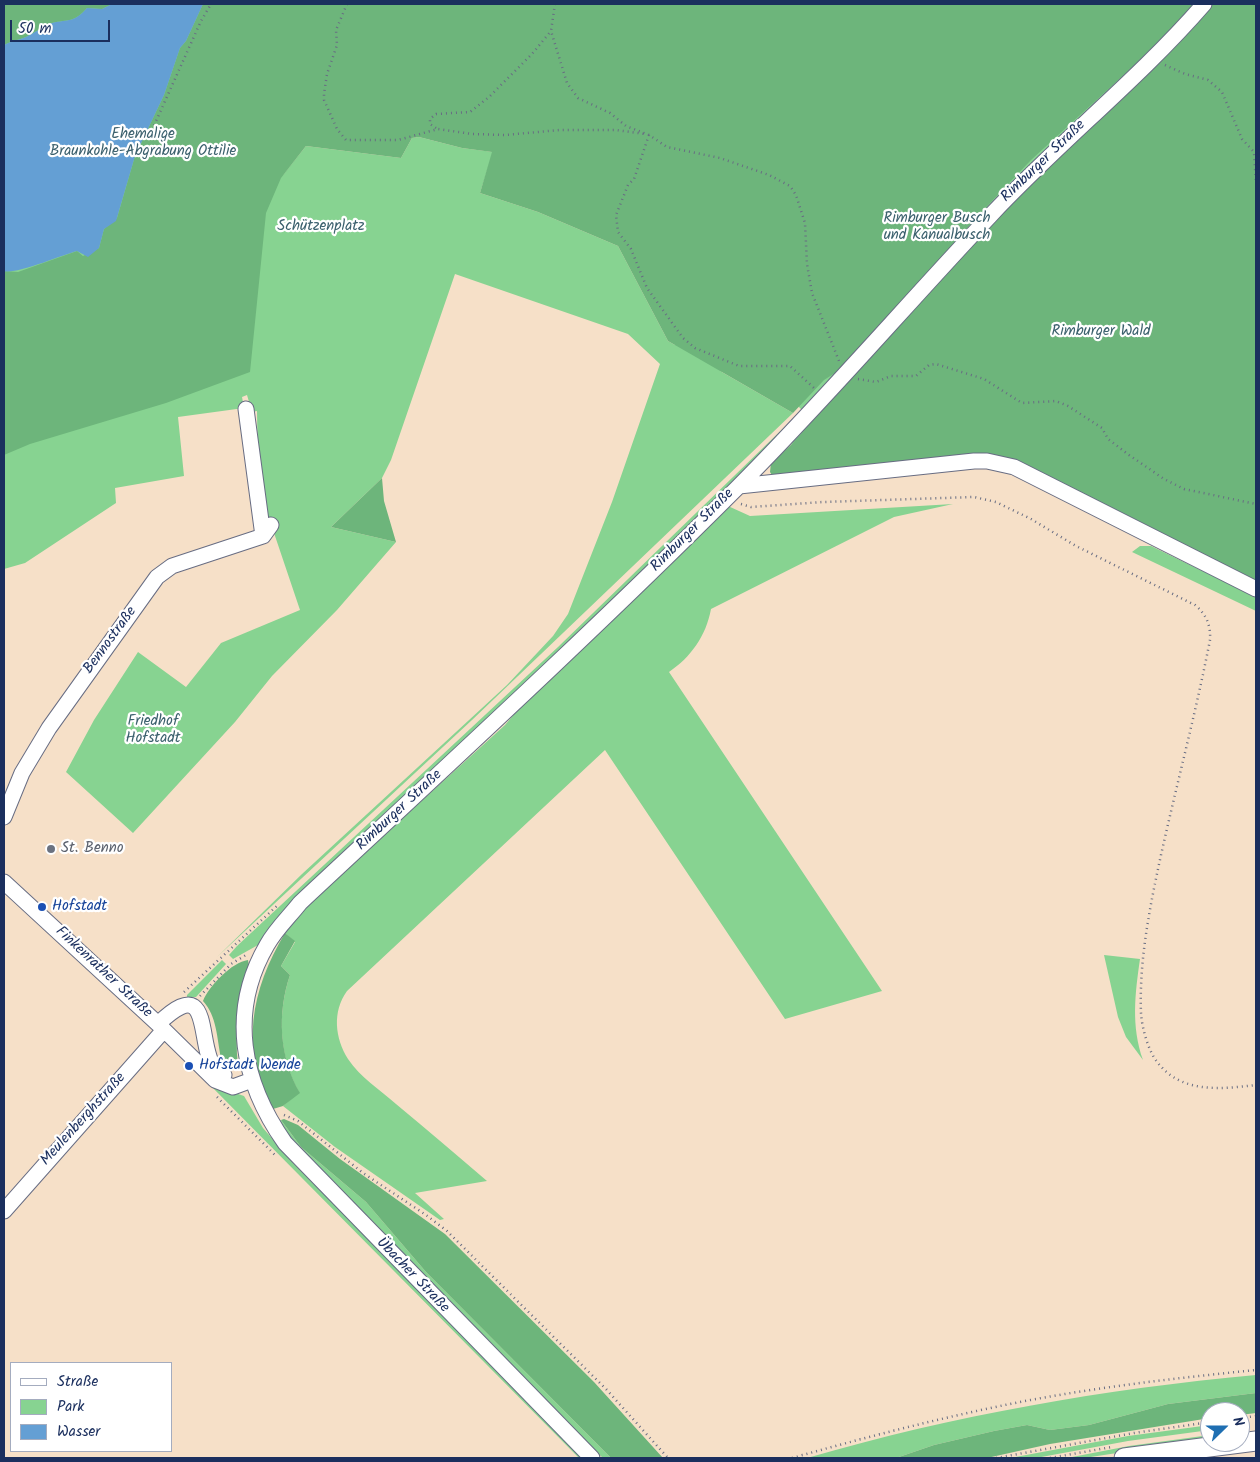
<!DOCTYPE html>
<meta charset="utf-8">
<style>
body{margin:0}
#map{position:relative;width:1260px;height:1462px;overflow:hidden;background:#f6e0c8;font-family:Kalam,sans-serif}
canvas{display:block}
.frame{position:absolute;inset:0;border:5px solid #1b2f5e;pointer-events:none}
.legend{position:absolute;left:10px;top:1362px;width:162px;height:90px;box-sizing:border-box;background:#fff;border:1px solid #a4acbf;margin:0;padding:6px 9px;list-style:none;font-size:15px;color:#1b2f5e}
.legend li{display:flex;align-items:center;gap:10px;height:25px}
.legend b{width:25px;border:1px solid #a4acbf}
.north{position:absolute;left:1200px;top:1402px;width:50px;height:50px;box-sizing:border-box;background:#fff;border:1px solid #a4acbf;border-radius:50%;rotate:68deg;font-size:14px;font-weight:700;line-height:20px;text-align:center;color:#1b2f5e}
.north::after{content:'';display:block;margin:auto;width:18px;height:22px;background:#1f6fb2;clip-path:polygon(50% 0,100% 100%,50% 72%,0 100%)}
.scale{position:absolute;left:10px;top:20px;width:100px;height:22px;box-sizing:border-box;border:2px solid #1b2f5e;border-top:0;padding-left:6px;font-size:15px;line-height:18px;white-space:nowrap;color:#1b2f5e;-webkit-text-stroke:4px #fff;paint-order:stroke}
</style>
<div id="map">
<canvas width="1260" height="1462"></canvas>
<div class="frame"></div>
<ul class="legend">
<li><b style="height:6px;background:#fff"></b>Straße</li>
<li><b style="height:14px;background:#87d391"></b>Park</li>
<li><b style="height:14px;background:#649fd4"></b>Wasser</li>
</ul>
<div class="north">N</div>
<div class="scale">50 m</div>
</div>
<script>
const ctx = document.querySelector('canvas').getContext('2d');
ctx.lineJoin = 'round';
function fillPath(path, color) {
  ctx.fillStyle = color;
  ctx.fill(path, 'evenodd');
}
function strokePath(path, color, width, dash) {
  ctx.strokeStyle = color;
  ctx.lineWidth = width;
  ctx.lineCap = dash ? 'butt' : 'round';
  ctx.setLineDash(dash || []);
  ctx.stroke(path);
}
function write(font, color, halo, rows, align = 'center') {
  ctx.font = font + ' Kalam,sans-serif';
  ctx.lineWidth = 4.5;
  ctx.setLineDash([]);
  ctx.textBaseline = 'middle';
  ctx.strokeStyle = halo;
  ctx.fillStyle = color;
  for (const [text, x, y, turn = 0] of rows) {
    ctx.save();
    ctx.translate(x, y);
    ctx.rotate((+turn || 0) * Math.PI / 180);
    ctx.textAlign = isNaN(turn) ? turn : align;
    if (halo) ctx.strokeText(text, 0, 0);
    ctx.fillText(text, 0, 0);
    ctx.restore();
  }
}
fillPath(new Path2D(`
 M 4,4 L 1256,4 L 1001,445 L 787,458 L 800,419 L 670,546 L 288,906 L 268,930 L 258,945 L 233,959 L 229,955 L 237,946 L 558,647 L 802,410 L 788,396 L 720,371 L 793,413 L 472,720 L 217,957 L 302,874 L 507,685 L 553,636 L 568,614 L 612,502 L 660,364 L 628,334 L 455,274 L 391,460 L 382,478 L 331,527 L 396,542 L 337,610 L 272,676 L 235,722 L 133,833 L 66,772 L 94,720 L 138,652 L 186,687 L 221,643 L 300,610 L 273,530 L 265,518 L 258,472 L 257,411 L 252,412 L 247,395 L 242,397 L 244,408 L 178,417 L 184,476 L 115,488 L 116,503 L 25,563 L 4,569 ZM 331,80 L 661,142 L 675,345 L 668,341 L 618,246 L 538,212 L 480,193 L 493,152 L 462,148 L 419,137 L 412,138 L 401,158 L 306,146 L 283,175 Z
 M 953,504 L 894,517 L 711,609 C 706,636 691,657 669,672 L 882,991 L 785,1019 L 605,750 L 347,991 C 332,1012 335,1038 348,1059 C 360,1077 380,1090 396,1104 C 427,1130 457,1155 487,1181 L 415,1193 L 444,1219 L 440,1220 L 335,1147 L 283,1106 L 299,1092 C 279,1057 277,1013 290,975 L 281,966 L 295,942 L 285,933 L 306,906 L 505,725 L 520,707 L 728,506 L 750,516 Z
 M 1140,546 L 1151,546 L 1256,597 L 1256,611 L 1132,552 Z
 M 1104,955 L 1140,959 C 1135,994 1131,1026 1143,1060 L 1126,1037 L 1118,1017 Z
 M 222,960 L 226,964 L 196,997 L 187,997 L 187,995 Z
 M 209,1084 L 244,1096 L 263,1128 L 295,1165 L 586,1458 L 579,1458 Z
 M 281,1120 L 301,1147 L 366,1202 L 426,1272 L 611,1458 L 603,1458 L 581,1438 L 296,1146 L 279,1121 Z
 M 1256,1375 L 1256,1393 L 1168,1404 L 1089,1425 L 1050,1430 L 1027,1425 L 994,1431 L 934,1445 L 896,1458 L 807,1458 C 955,1415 1104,1389 1256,1375 Z
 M 1210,1425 L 1210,1430 L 1128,1441 L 1036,1458 L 1010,1458 L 1128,1436 Z
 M 1210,1435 L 1210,1439 L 1084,1458 L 1067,1458 L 1129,1446 Z`), '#87d391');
fillPath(new Path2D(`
 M 4,4 L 112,4 L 102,9 L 87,8 C 74,23 69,19 52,23 C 43,26 35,33 26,37 C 19,40 11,41 4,45 Z
 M 203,4 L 1196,4 L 1152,49 L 1031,160 L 973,221 L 919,287 L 849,364 L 824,380 L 793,413 L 668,341 L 618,246 L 538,212 L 480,193 L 492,152 L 462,148 L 419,137 L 412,138 L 401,158 L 306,146 L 281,178 L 266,213 L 250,372 L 166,403 L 30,444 L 4,455 L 4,271 L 18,272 L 77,251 L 83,256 L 99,248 L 104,229 L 117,218 L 135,156 L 164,95 L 180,48 L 186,41 Z
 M 1212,4 L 1256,4 L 1256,582 L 1000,456 L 989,455 L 773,477 L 770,472 L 771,463 L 792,444 L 965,251 Z
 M 382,478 L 384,501 L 396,542 L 331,527 Z
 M 285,933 L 295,941 L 281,966 L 290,975 C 277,1013 279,1057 300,1093 L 283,1106 L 273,1109 C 239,1049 251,990 285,933 Z
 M 248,960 L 249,966 C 240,1000 234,1030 238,1066 L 233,1070 L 226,1069 L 217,1060 L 221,1058 C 217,1039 217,1016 203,1001 C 209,986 232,962 248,960 Z
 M 284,1119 L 298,1125 L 340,1159 L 445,1234 L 594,1382 L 663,1458 L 611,1458 L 426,1272 L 366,1202 L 301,1147 L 281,1120 Z
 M 1256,1393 L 1256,1413 L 1240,1415 L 1240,1412 L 1210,1412 L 1210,1418 L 1050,1444 L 987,1458 L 896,1458 L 934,1445 L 994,1431 L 1027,1425 L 1050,1430 L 1089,1425 L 1168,1404 Z`), '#6db57b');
fillPath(new Path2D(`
 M 112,4 L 203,4 L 186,41 L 180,48 L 164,95 L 135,156 L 116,221 L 104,229 L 99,248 L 88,257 L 77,251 C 62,255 15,275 4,271 L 4,45 C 11,41 19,40 26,37 C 35,33 43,26 52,23 C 69,19 74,23 87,8 L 102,9 Z`), '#649fd4');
const minor = new Path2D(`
 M 246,409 L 263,536
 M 739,486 L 974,461 L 987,461 L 1014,467 L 1256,589
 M 4,817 L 22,773 L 49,728 L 157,577 L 172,566 L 263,536 L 271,525
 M 4,882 L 158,1024 L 215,1080 L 233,1087 L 252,1080
 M 158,1024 C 214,970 196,1046 215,1069 C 217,1071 221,1073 224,1075
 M 4,1211 L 164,1030
 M 592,1458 L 285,1143 C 242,1082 228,1012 267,945 C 276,929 289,917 300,903 C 447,766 595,630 737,488 C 825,400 905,306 990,216 C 1059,142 1138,80 1204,4`);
const major = new Path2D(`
 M 1124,1458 L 1256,1441`);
strokePath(minor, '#686d83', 17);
strokePath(major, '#686d83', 21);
strokePath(new Path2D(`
 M 347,4 L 336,30 L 337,45 L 327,74 L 324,94 L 324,100 L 337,129 L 346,140 L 398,140 L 438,129 L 472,134 L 505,135 L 560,130 L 616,130 L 645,134
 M 555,4 L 551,31 L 567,83 L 578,98 L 610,113 L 626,126 L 649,135 L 667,147 L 720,158 L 769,175 L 790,186 L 796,195 L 805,223 L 807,264 L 812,293 L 839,361
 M 1165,65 L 1185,74 L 1208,80 L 1222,92 L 1242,139 L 1254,152 L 1256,184
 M 436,128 L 430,124 L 430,119 L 436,114 L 470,112 L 489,97 L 532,54 L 551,31
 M 649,135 L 634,179 L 628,185 L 616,215 L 618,232 L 631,249 L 647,288 L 683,338 L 695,348 L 739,366 L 790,366 L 814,388
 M 148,139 L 201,21 L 211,4
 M 858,379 L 876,382 L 891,376 L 916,376 L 929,365 L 936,364 L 984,379 L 1022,403 L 1056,401 L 1068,406 L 1102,428 L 1108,439 L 1129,455 L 1164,479 L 1184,489 L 1256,504
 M 741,504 L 751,507 L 823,502 L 974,497 L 996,502 L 1031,519 L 1076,546 L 1195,605 C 1206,614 1211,625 1210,640 C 1196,712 1177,783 1161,855 C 1150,906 1139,960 1141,1013 C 1142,1028 1148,1051 1158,1063 C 1182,1094 1222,1089 1256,1085
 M 184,992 L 279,904
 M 200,996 L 231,964 L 246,955
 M 217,1097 L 275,1155
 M 284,1115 L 298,1121 L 363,1173 L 426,1215 L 447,1231 L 606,1389 L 668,1458
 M 1240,1418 L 1256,1416
 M 792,1458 C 867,1437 943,1417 1020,1402 C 1098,1387 1177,1378 1256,1370
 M 996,1458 L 1134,1433 L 1210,1422
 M 1050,1458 L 1112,1447`), '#686d83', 2.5, [1, 4]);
strokePath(minor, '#fff', 15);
strokePath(major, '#fff', 19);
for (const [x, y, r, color] of [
 [51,849,5,"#6b7280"],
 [42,907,5,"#1a4fb4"],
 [189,1066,5,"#1a4fb4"]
]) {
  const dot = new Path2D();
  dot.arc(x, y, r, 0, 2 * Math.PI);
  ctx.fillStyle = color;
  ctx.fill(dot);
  strokePath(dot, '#fff', 2);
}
write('15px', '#3b606d', '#fff', [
 ["Ehemalige",143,135],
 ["Braunkohle-Abgrabung Ottilie",143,152],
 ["Rimburger Busch",937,219],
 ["und Kanualbusch",937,236],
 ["Schützenplatz",321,227],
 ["Rimburger Wald",1101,332],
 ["Friedhof",153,722],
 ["Hofstadt",153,739]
]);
write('15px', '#1b2f5e', '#fff', [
 ["Rimburger Straße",1044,162,-44],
 ["Rimburger Straße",693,531,-45],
 ["Bennostraße",111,641,-54],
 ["Rimburger Straße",400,811,-43],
 ["Finkenrather Straße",103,973,43],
 ["Meulenberghstraße",84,1120,-48],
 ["Übacher Straße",412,1276,46]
]);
write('15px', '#5b616d', '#fff', [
 ["St. Benno",61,849]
], 'left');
write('15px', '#164399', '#fff', [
 ["Hofstadt",52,907],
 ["Hofstadt Wende",199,1066]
], 'left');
</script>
